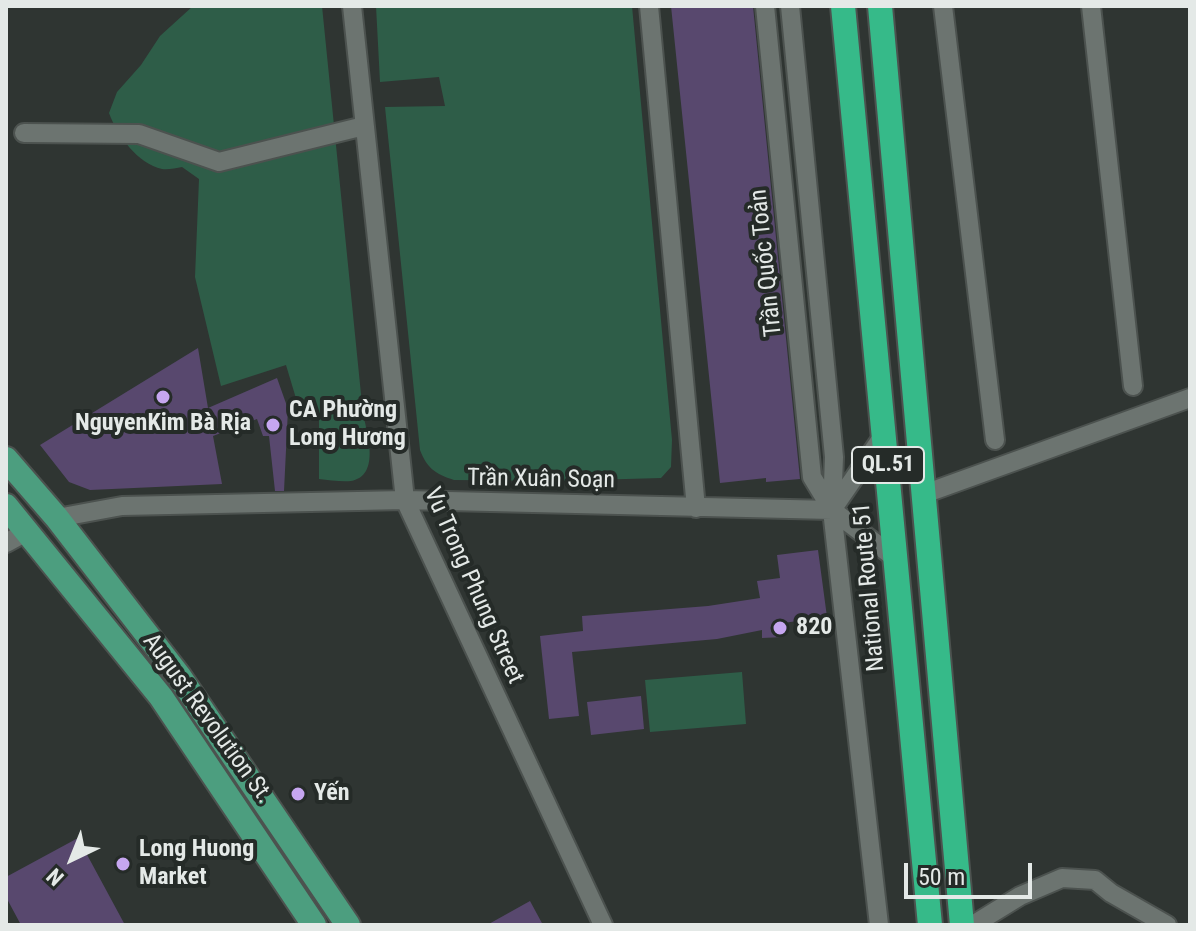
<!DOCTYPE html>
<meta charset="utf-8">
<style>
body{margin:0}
#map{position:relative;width:1196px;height:931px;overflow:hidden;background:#2f3532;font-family:"Roboto Condensed",sans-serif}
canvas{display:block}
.frame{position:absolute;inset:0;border:8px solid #e4e9e7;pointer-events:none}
.north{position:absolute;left:32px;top:819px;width:80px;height:80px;-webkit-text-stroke:6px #252b28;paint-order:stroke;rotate:223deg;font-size:22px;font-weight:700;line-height:32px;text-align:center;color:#e4e9e7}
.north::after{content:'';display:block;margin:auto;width:28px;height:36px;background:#e4e9e7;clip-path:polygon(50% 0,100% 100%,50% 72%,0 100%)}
.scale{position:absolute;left:904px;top:863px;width:128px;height:36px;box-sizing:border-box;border:4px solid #e4e9e7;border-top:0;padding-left:10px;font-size:24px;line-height:28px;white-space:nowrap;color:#e4e9e7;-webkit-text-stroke:6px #252b28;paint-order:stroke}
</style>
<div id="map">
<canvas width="1196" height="931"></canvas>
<div class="frame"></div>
<div class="north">N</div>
<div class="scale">50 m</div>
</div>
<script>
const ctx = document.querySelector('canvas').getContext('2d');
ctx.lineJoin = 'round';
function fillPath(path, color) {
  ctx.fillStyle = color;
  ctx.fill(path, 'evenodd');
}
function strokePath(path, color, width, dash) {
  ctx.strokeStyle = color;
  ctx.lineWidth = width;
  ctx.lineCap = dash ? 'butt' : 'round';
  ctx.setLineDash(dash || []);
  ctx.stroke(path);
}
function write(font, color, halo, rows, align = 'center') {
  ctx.font = font + ' "Roboto Condensed",sans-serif';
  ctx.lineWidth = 8;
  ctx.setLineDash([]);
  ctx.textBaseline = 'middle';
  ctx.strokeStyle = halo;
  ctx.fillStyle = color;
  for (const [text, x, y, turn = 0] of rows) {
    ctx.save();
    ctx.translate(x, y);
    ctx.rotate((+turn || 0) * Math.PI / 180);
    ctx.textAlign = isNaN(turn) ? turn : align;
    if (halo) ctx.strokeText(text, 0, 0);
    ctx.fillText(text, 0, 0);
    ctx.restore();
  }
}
fillPath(new Path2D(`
 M 193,6 L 322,6 L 363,414 C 367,432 381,476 351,481 C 341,482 329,480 319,479 L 319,419 L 301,415 L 286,365 L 221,386 L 195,277 L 199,179 L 182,167 C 176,168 168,170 162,169 C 138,164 117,135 109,113 L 117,92 L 141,65 L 160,36 Z
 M 376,6 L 632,6 L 672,440 L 671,467 L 661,478 L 556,481 L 454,480 C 435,474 427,468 420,450 L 385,107 L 445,106 L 439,77 L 380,82 Z
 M 742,672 L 746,724 L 650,732 L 645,680 Z`), '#2e5d48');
fillPath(new Path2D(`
 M 671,6 L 753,6 L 800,479 L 766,482 L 766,478 L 720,483 Z
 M 198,348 L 208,408 L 277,378 L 288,409 L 284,491 L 275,491 L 269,436 L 263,436 L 257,419 L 213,436 L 222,484 L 90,490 L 69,482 L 40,445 Z
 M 818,550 L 827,617 L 783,623 L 784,637 L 762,638 L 762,630 L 717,639 L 572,652 L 579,716 L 549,719 L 540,636 L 583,631 L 582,616 L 708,606 L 760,598 L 757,581 L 780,578 L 777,555 Z
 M 641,696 L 644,729 L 591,735 L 587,702 Z
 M 78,838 L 125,925 L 21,925 L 6,897 L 6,877 Z
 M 530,901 L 543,925 L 487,925 Z`), '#58486e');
const street = new Path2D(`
 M 352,6 L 405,500 L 603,925
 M 649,6 L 696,508
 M 765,6 L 812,477 L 832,510
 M 790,6 L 834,457 L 832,510 L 879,925
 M 943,6 L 995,440
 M 1091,6 L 1133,386
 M 24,133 L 139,134 L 219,162 L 364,126
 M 924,494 L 1190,398
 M 832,510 L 885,433
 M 57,518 L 122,506 L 405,500 L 832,510 L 895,558
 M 6,543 L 26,532
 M 973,925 L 1020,896 L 1062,878 L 1095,880 L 1111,893 L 1167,925`);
const primary = new Path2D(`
 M 6,459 L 57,518 L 179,676 L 348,925
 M 6,506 L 161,697 L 314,925`);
const highway = new Path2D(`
 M 843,6 L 930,925
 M 880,6 L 962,925`);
strokePath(street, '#4c524f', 22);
strokePath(primary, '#4c524f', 28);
strokePath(highway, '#4c524f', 28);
strokePath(street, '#6c7470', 18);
strokePath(primary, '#4c9e7f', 24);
strokePath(highway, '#36ba89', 24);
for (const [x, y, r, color] of [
 [163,397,8,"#c6a6f0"],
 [273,425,8,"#c6a6f0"],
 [780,628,8,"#c6a6f0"],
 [298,794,8,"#c6a6f0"],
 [123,864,8,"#c6a6f0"]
]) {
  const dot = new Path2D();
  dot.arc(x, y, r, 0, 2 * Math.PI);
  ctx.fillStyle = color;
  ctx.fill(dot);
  strokePath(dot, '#252b28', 3);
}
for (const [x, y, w] of [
 [888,465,72]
]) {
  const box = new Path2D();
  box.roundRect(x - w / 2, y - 18, w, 36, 6);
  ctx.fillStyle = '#252b28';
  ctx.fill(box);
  strokePath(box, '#e4e9e7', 2);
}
write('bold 22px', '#e4e9e7', null, [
 ["QL.51",888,465]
]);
write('24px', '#e4e9e7', '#252b28', [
 ["Trần Quốc Toản",767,263,-96],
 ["Trần Xuân Soạn",541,480,1],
 ["Vu Trong Phung Street",473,586,66],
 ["National Route 51",870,587,-95],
 ["August Revolution St.",207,719,54]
]);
write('bold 24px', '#e4e9e7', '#252b28', [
 ["CA Phường",289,411],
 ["Long Hương",289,439],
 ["NguyenKim Bà Rịa",163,424,"center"],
 ["820",796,628],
 ["Yến",314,794],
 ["Long Huong",139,850],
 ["Market",139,878]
], 'left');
</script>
